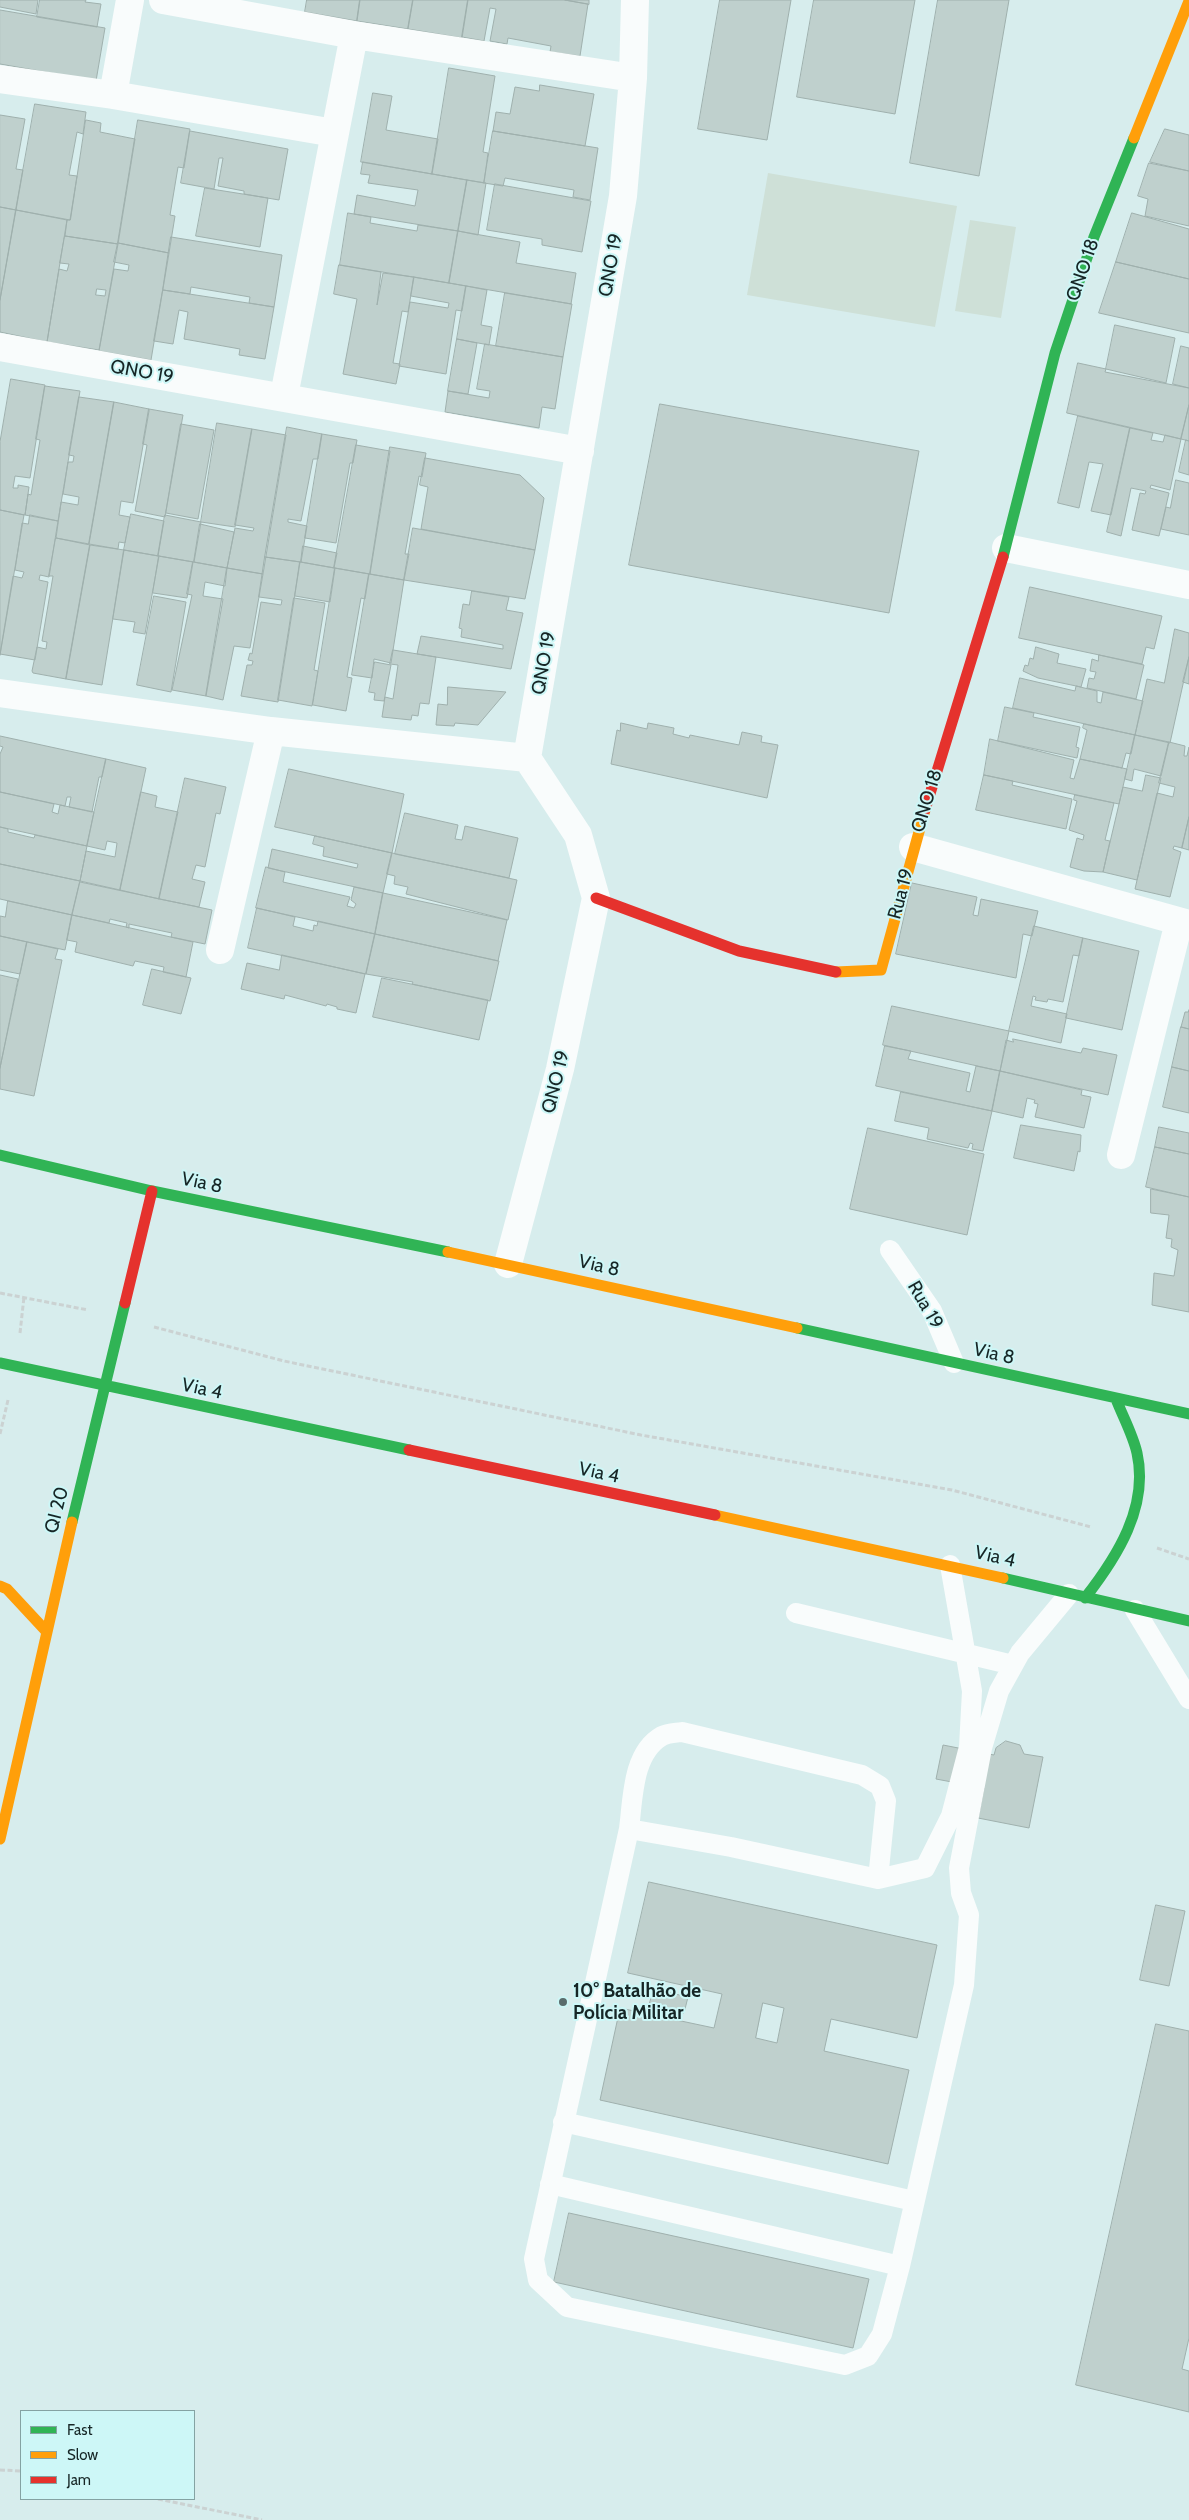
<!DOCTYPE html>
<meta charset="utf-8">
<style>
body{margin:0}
#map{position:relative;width:1189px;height:2520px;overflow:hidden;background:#d7eded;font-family:Cabin,sans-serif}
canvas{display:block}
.legend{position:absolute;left:20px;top:2410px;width:175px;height:90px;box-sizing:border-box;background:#cdf7f7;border:1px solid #84a3a3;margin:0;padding:6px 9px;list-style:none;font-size:15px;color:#162626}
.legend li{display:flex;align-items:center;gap:10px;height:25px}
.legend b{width:25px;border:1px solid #84a3a3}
</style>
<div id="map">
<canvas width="1189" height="2520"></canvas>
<ul class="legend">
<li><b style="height:6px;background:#30b455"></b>Fast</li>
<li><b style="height:6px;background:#ff9f0a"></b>Slow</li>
<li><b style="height:6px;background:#e5322d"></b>Jam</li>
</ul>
</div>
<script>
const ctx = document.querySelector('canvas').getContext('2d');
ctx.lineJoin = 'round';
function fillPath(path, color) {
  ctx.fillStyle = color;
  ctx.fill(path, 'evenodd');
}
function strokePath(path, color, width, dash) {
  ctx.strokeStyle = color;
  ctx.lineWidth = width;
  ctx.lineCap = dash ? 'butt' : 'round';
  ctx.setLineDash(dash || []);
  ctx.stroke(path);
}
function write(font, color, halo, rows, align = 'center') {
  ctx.font = font + ' Cabin,sans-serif';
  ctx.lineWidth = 4;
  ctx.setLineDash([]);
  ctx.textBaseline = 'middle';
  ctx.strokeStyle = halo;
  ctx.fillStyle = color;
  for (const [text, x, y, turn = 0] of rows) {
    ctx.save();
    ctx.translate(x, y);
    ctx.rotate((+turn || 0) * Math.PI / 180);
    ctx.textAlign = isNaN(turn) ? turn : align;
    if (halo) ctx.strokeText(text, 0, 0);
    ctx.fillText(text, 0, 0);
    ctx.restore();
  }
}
fillPath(new Path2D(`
 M 768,173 L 957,206 L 935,327 L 747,295 Z
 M 970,220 L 1016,227 L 1001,318 L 955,311 Z`), '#cee0d7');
const building = new Path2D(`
 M 0,0 L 38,0 L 36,14 L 0,7 Z
 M 40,0 L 86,0 L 85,2 L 101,4 L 97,27 L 37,17 Z
 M 307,0 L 360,0 L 357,21 L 305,12 Z
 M 360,0 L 413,0 L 408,29 L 357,21 Z
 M 413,0 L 468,0 L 462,38 L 408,29 Z
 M 468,0 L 565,0 L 588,4 L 580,56 L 550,52 L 551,46 L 508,38 L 507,44 L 490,41 L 496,9 L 490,8 L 484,41 L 462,37 Z
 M 565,0 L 589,0 L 589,4 Z
 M 720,0 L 791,0 L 767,140 L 698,129 Z
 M 814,0 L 915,0 L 895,114 L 797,97 Z
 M 938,0 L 1009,0 L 979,176 L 910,163 Z
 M 0,10 L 105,28 L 96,81 L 0,64 Z
 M 449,68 L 495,76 L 483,152 L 488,153 L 484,183 L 432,174 Z
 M 540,85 L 594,94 L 585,146 L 493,131 L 496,112 L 510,114 L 515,87 L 539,91 Z
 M 373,93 L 392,96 L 386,130 L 438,139 L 432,174 L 361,162 Z
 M 35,104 L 86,112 L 83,134 L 77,132 L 69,175 L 77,176 L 70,220 L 16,210 Z
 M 0,115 L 25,119 L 16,169 L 23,170 L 16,210 L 0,207 Z
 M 86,120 L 101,123 L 100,132 L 135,139 L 118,244 L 65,236 L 67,220 L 70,220 Z
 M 138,120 L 190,129 L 184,168 L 178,167 L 170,215 L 175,216 L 169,253 L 118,243 Z
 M 1165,129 L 1189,135 L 1189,171 L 1150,162 Z
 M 190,131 L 288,149 L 279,200 L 244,194 L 244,191 L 218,186 L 223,158 L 219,158 L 214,189 L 181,183 Z
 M 493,131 L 598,148 L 590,200 L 573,197 L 574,190 L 505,178 L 503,186 L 484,183 Z
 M 363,162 L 467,180 L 458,231 L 354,214 L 357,195 L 415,206 L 418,190 L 368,183 L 370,175 L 361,174 Z
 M 1149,163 L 1189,171 L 1189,226 L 1145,216 L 1148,199 L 1138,196 Z
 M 467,180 L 486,183 L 478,235 L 458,231 Z
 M 495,184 L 591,201 L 582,252 L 542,245 L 542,239 L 487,230 Z
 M 205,188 L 268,198 L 260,247 L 196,236 Z
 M 0,207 L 16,210 L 0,300 Z
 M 16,210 L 67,220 L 47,342 L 0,332 L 0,300 Z
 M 348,213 L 371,217 L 370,223 L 417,231 L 418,225 L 458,231 L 449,283 L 340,265 Z
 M 1132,213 L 1189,229 L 1189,279 L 1116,262 Z
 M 458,231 L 520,242 L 516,263 L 576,273 L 571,304 L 449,283 Z
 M 65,236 L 118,244 L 99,350 L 47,342 L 59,269 L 67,271 L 69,264 L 60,263 ZM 97,289 L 106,290 L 105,296 L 96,295 Z
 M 171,237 L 282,255 L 274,307 L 249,303 L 250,297 L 191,287 L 190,294 L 163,290 Z
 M 118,243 L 169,253 L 151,360 L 99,351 L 114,269 L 128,271 L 129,265 L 114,262 Z
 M 1116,262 L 1189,279 L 1189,333 L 1099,313 Z
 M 339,265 L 381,272 L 377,305 L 383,273 L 414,277 L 408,312 L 402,311 L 393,363 L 400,364 L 396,384 L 343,374 L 357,299 L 334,294 Z
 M 414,277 L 466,286 L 462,311 L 456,310 L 446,374 L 399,366 L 410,302 L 448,308 L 449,303 L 411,296 Z
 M 466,286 L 487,290 L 481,325 L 492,327 L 489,345 L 457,339 Z
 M 163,290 L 274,307 L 265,359 L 239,355 L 240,349 L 184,339 L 188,312 L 179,310 L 173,344 L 154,341 Z
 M 505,293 L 572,304 L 563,357 L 496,346 Z
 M 1115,325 L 1175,338 L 1166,383 L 1106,369 Z
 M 457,339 L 477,343 L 468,394 L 448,391 Z
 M 485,344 L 563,357 L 555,409 L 542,407 L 539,428 L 445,412 L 448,391 L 489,398 L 490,391 L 477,389 Z
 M 1181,346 L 1189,348 L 1189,388 L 1173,384 Z
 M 1078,363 L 1106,369 L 1105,372 L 1189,388 L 1189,405 L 1181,439 L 1067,413 Z
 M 11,379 L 45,385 L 30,478 L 15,476 L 13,488 L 18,488 L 18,485 L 29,487 L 25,515 L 0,510 L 0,442 Z
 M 45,386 L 80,391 L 58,521 L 25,515 L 28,494 L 31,495 L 40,440 L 36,439 Z
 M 79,397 L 114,402 L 89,544 L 56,538 L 61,502 L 78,505 L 79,497 L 63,494 L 68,462 L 73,462 L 74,456 L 69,455 Z
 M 114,402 L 149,409 L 149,411 L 133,503 L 121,501 L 119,515 L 130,517 L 125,543 L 119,542 L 118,549 L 89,544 Z
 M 660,404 L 919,451 L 889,613 L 629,565 Z
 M 1189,405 L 1189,441 L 1181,439 Z
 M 149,409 L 183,415 L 165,517 L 135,511 L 147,445 L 143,444 Z
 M 1078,416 L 1130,428 L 1111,515 L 1091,511 L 1103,464 L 1089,462 L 1079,508 L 1058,503 Z
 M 217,423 L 252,429 L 235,527 L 201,522 Z
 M 181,424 L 214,430 L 198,519 L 166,513 Z
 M 287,427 L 322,434 L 318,459 L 313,459 L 301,521 L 288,519 L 288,522 L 307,526 L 301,562 L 265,557 Z
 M 1130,428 L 1153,433 L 1151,440 L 1163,442 L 1165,435 L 1181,439 L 1170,490 L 1151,485 L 1150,488 L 1169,493 L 1159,536 L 1132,530 L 1140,493 L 1145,494 L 1146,491 L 1131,488 L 1121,536 L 1107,532 Z
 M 252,429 L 286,435 L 263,574 L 227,568 L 235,528 L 253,531 L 254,528 L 235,525 Z
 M 322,434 L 357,440 L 353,463 L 350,463 L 336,543 L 305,538 Z
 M 1186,440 L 1189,441 L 1189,475 L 1179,472 Z
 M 356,445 L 390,451 L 370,574 L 334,568 Z
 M 390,447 L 426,453 L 422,477 L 419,476 L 405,554 L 409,554 L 404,580 L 370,574 Z
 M 425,458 L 520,475 L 544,498 L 535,550 L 421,529 L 428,487 L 420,485 Z
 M 1176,480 L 1189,483 L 1189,535 L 1161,529 L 1166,507 L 1170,508 Z
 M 0,510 L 24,515 L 0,655 Z
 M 131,514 L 164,521 L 158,556 L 124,550 Z
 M 30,515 L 58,521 L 49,577 L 40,575 L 39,580 L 48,582 L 35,660 L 0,654 L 13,576 L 22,578 L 24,572 L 15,570 L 22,523 L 28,524 Z
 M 165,515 L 201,522 L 194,562 L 158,556 Z
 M 200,524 L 234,532 L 227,568 L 194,562 Z
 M 413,528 L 535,550 L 525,599 L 404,580 Z
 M 56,538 L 90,545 L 66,679 L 33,673 L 32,671 L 37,647 L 46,649 L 47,642 L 42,641 L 53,576 L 49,576 Z
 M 90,545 L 124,550 L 102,685 L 66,679 Z
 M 303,546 L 337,553 L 334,568 L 301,562 Z
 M 124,550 L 159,556 L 145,634 L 133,632 L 135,622 L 113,619 Z
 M 159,556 L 193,562 L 187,598 L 153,593 Z
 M 265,557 L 300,562 L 278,702 L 241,696 L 247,665 L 252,665 L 253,661 L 248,660 L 250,653 L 252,654 L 261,602 L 281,605 L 282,600 L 259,597 Z
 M 193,562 L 227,568 L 225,586 L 205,582 L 203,596 L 223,599 L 206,696 L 172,690 L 192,595 L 187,594 Z
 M 300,562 L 335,568 L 330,602 L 295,596 Z
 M 227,568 L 263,574 L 250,648 L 234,646 L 223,700 L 206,696 Z
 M 335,568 L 369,574 L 365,599 L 361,598 L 347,677 L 352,678 L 346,711 L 313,705 Z
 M 369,574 L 404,580 L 391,663 L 374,659 L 372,678 L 352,675 Z
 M 1030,587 L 1162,616 L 1154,649 L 1146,647 L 1142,664 L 1019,638 Z
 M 472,591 L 509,597 L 506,610 L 523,613 L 511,669 L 417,654 L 421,636 L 503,649 L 503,645 L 461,637 L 462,629 L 459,628 L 463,604 L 469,605 Z
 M 154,596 L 186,602 L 171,692 L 137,685 Z
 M 294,598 L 325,603 L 314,670 L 318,671 L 312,706 L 278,700 Z
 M 1175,629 L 1189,633 L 1189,657 L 1170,743 L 1135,735 L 1147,679 L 1164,683 Z
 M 1036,647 L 1059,654 L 1057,663 L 1086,669 L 1081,687 L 1038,678 L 1023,671 L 1025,665 L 1028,666 L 1030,658 L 1033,659 Z
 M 393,650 L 436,657 L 429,704 L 420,703 L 418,716 L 412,715 L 411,720 L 382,717 L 385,697 L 393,699 L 398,665 L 390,664 Z
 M 1099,655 L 1144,665 L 1136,699 L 1087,688 L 1089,678 L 1094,679 L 1096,672 L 1090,671 L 1092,659 L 1098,661 Z
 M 1189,657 L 1189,684 L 1183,682 Z
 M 375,662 L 391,665 L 384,701 L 374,700 L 375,693 L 369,692 Z
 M 1020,678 L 1075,691 L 1076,686 L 1097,691 L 1097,702 L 1101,703 L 1103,692 L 1143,701 L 1135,735 L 1013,708 Z
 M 448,687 L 506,692 L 478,725 L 455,723 L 454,726 L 436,725 L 438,704 L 447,705 Z
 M 1005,707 L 1034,713 L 1033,717 L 1080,727 L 1076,747 L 1079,748 L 1077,758 L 998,741 Z
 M 621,723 L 647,729 L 648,723 L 674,728 L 673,734 L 689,738 L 690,735 L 739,745 L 742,732 L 762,736 L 761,742 L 778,745 L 767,798 L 611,764 L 617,730 L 620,731 Z
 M 1084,724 L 1135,735 L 1131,754 L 1126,753 L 1122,768 L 1080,759 L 1087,730 L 1083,728 Z
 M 1135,735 L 1169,742 L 1161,776 L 1134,769 L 1132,781 L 1125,779 Z
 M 0,736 L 106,759 L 102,777 L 99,777 L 92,812 L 69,807 L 71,797 L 67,797 L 65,806 L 0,792 L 0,754 L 3,747 L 0,746 Z
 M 990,739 L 1074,760 L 1070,778 L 1074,779 L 1080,759 L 1127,769 L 1119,804 L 984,775 Z
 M 1169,742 L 1185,746 L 1184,756 L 1187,756 L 1189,747 L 1189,817 L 1182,848 L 1174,846 L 1173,849 L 1181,852 L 1170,897 L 1135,889 L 1157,793 L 1173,797 L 1175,787 L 1159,783 Z
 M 106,759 L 146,768 L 120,890 L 80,881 L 86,851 L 115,857 L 117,843 L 107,841 L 105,850 L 87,846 Z
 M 289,769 L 404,794 L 392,853 L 275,827 Z
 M 984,775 L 1013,781 L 1012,785 L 1072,799 L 1066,829 L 976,810 Z
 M 1146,775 L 1161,778 L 1137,880 L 1103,872 L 1123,787 L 1142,791 Z
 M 185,778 L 226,787 L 220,814 L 216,813 L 205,867 L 196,865 L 192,879 L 205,882 L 199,907 L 159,899 Z
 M 0,792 L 54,804 L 52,812 L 58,814 L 60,805 L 94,812 L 87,846 L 0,827 Z
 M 141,792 L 157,796 L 155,807 L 178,812 L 159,899 L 120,890 Z
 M 1075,795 L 1114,803 L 1105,840 L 1110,841 L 1103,872 L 1084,871 L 1070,867 L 1077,838 L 1083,840 L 1084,835 L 1069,830 L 1077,801 L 1074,800 Z
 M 405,813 L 458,825 L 455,839 L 462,840 L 465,826 L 518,838 L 509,878 L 395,854 Z
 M 1189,817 L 1189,850 L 1182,848 Z
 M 0,827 L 8,829 L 8,832 L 34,838 L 35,835 L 87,846 L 80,881 L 0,864 Z
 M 315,836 L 392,853 L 383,893 L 268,868 L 272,849 L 357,868 L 358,864 L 323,856 L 324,847 L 313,844 Z
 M 392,853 L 517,880 L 508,920 L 406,894 L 408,887 L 394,884 L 395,876 L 387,874 Z
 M 0,864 L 80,881 L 72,915 L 0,899 Z
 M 266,867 L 285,872 L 283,882 L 350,897 L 347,906 L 354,908 L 356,904 L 351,900 L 354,887 L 383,893 L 375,934 L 256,908 Z
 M 80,882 L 212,910 L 205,944 L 171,937 L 172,933 L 129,924 L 129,928 L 126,927 L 127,923 L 110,919 L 109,923 L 72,915 Z
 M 912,883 L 977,897 L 973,915 L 978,916 L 981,899 L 1038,911 L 1032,936 L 1023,934 L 1016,978 L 896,954 Z
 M 383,893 L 507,920 L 498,961 L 375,934 Z
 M 8,901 L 72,915 L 65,950 L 0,936 L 0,916 L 5,917 Z
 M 257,908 L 295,917 L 293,926 L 313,931 L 314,925 L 317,926 L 318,921 L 375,934 L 366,974 L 248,948 Z
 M 72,915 L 193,942 L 186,977 L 163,972 L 164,967 L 135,961 L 133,966 L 75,952 L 77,942 L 67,940 Z
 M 1034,926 L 1083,938 L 1079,956 L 1073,955 L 1063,1002 L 1048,999 L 1047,1002 L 1035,1000 L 1036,997 L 1033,996 L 1031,1006 L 1067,1014 L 1061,1043 L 1009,1031 Z
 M 375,934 L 499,961 L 490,1001 L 412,984 L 413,982 L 366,974 Z
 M 0,936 L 27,942 L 20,974 L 0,970 Z
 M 1083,938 L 1139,951 L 1122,1030 L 1066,1018 Z
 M 27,942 L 58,949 L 55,959 L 62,960 L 34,1096 L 0,1089 L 0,1068 Z
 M 282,955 L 365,974 L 356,1013 L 337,1009 L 337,1007 L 327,1004 L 326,1006 L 285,995 L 284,999 L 241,989 L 247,963 L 279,970 Z
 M 152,969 L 191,978 L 181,1014 L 143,1005 Z
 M 0,975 L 18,979 L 0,1068 Z
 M 382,978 L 488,1000 L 479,1040 L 373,1017 Z
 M 892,1006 L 1009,1031 L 1000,1071 L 883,1045 Z
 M 1189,1010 L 1189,1029 L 1181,1027 L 1185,1012 L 1188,1012 Z
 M 1181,1027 L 1189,1029 L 1189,1071 L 1172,1067 Z
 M 1013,1039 L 1081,1053 L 1083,1048 L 1117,1055 L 1108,1095 L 1000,1071 L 1006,1040 L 1013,1042 Z
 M 885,1046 L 911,1051 L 908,1059 L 970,1073 L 966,1091 L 970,1092 L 976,1066 L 1000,1071 L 992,1111 L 876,1086 Z
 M 1172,1067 L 1189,1071 L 1189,1113 L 1163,1107 Z
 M 1000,1071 L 1082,1090 L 1081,1095 L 1091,1097 L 1084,1128 L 1035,1117 L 1038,1104 L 1034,1103 L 1035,1100 L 1027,1098 L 1023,1118 L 992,1111 Z
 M 901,1092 L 992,1111 L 983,1151 L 972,1149 L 973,1144 L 970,1143 L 968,1148 L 927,1139 L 929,1128 L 895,1121 Z
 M 1021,1125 L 1081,1135 L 1080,1152 L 1078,1151 L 1074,1171 L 1014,1158 Z
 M 1159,1127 L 1189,1133 L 1189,1154 L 1155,1147 Z
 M 868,1128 L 984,1154 L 967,1235 L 850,1209 Z
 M 1155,1147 L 1189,1154 L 1189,1197 L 1146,1187 Z
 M 1151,1189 L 1189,1197 L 1189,1312 L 1152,1305 L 1154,1273 L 1174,1276 L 1178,1250 L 1171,1247 L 1172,1239 L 1166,1238 L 1169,1215 L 1151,1213 Z
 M 1006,1741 L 1020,1745 L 1024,1754 L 1043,1757 L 1029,1828 L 978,1818 L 984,1788 L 936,1779 L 943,1745 L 994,1755 L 996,1748 Z
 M 649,1882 L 937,1945 L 917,2038 L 831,2019 L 824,2051 L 909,2070 L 888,2164 L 600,2100 L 620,2008 L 714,2028 L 722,1994 L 628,1973 ZM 763,2003 L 784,2008 L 777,2043 L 756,2038 Z
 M 1156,1905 L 1185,1911 L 1169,1986 L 1140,1980 Z
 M 654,1989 L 688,1997 L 684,2013 L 649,2006 Z
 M 1156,2024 L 1189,2031 L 1189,2338 L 1182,2369 L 1189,2371 L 1189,2412 L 1076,2385 Z
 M 569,2213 L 869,2279 L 853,2348 L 554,2282 Z`);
fillPath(building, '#bfd0cd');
strokePath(building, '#9fb0ad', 1);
strokePath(new Path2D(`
 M 0,1293 L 88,1310
 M 154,1327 L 284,1361 L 641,1435 L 952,1490 L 1091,1527
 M 20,1333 L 24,1297
 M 0,1434 L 8,1400
 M 1157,1548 L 1189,1559
 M 0,2470 L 21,2471
 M 158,2499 L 262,2520`), '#cbd2d2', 3, [5, 2.5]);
strokePath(new Path2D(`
 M 890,1250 L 932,1311 L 954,1363
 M 950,1565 L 972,1691 L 969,1747 L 951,1816 L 925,1868 L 878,1879 L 731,1847 L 629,1829 L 534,2259 L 538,2280 L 567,2307 L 845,2365 L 868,2356 L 882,2334 L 900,2266 L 964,1985 L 969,1915 L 961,1893 L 959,1868 L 982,1748 L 999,1691 L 1020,1653 L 1069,1594
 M 1135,1610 L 1189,1699
 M 796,1613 L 1013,1665
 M 629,1829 C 633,1799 632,1753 662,1736 C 668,1733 676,1733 682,1732 L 862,1775 L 880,1786 L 886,1801 L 878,1879
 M 563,2122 L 914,2201
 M 550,2184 L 900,2266`), '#f9fcfc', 20);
strokePath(new Path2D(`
 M 163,0 L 354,35 L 633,78
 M 0,79 L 113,95 L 334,133
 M 113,95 L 130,0
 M 0,347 L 580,451
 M 284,396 L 354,35
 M 1006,548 L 1189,585
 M 0,693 L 271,731 L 527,758
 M 913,847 L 1189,924
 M 220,950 L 271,731
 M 1121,1155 L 1179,922
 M 508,1264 L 560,1069 L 596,898 L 578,835 L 527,758 L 623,196 L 633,78 L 635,0`), '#f9fcfc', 28);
strokePath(new Path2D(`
 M 1003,557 L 1055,353 L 1094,237 L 1134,138
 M 0,1155 L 152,1191 L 448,1252
 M 797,1328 L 1189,1414
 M 0,1363 L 409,1450
 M 72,1522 L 125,1303
 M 1003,1578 L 1189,1621
 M 1085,1598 C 1117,1557 1149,1507 1137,1453 C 1133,1435 1123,1417 1116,1399`), '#30b455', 11);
strokePath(new Path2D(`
 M 1134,138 L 1189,1
 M 836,972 L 881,970 L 925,810
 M 448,1252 L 797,1328
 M 715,1515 L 1003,1578
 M 0,1586 L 7,1589 L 46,1631
 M 0,1839 L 72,1522`), '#ff9f0a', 11);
strokePath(new Path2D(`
 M 925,810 L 1003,557
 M 596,898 L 739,951 L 836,972
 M 125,1303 L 152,1191
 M 409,1450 L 715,1515`), '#e5322d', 11);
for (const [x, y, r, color] of [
 [563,2002,5,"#5a6c6c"]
]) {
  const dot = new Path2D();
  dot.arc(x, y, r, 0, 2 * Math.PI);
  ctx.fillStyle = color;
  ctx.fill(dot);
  strokePath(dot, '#cdf7f7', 2);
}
write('19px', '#162626', '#cdf7f7', [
 ["QNO 19",611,265,-80],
 ["QNO 18",1083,270,-71],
 ["QNO 19",142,372,10],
 ["QNO 19",544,663,-80],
 ["QNO 18",927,801,-73],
 ["Rua 19",901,894,-75],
 ["QNO 19",556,1082,-76],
 ["Via 8",202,1183,12],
 ["Via 8",599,1266,13],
 ["Rua 19",925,1305,60],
 ["Via 8",994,1354,13],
 ["Via 4",202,1389,12],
 ["Via 4",599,1473,12],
 ["QI 20",57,1510,-76],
 ["Via 4",995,1557,13]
]);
write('bold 19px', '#162626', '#cdf7f7', [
 ["10° Batalhão de",573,1991],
 ["Polícia Militar",573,2013]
], 'left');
</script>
